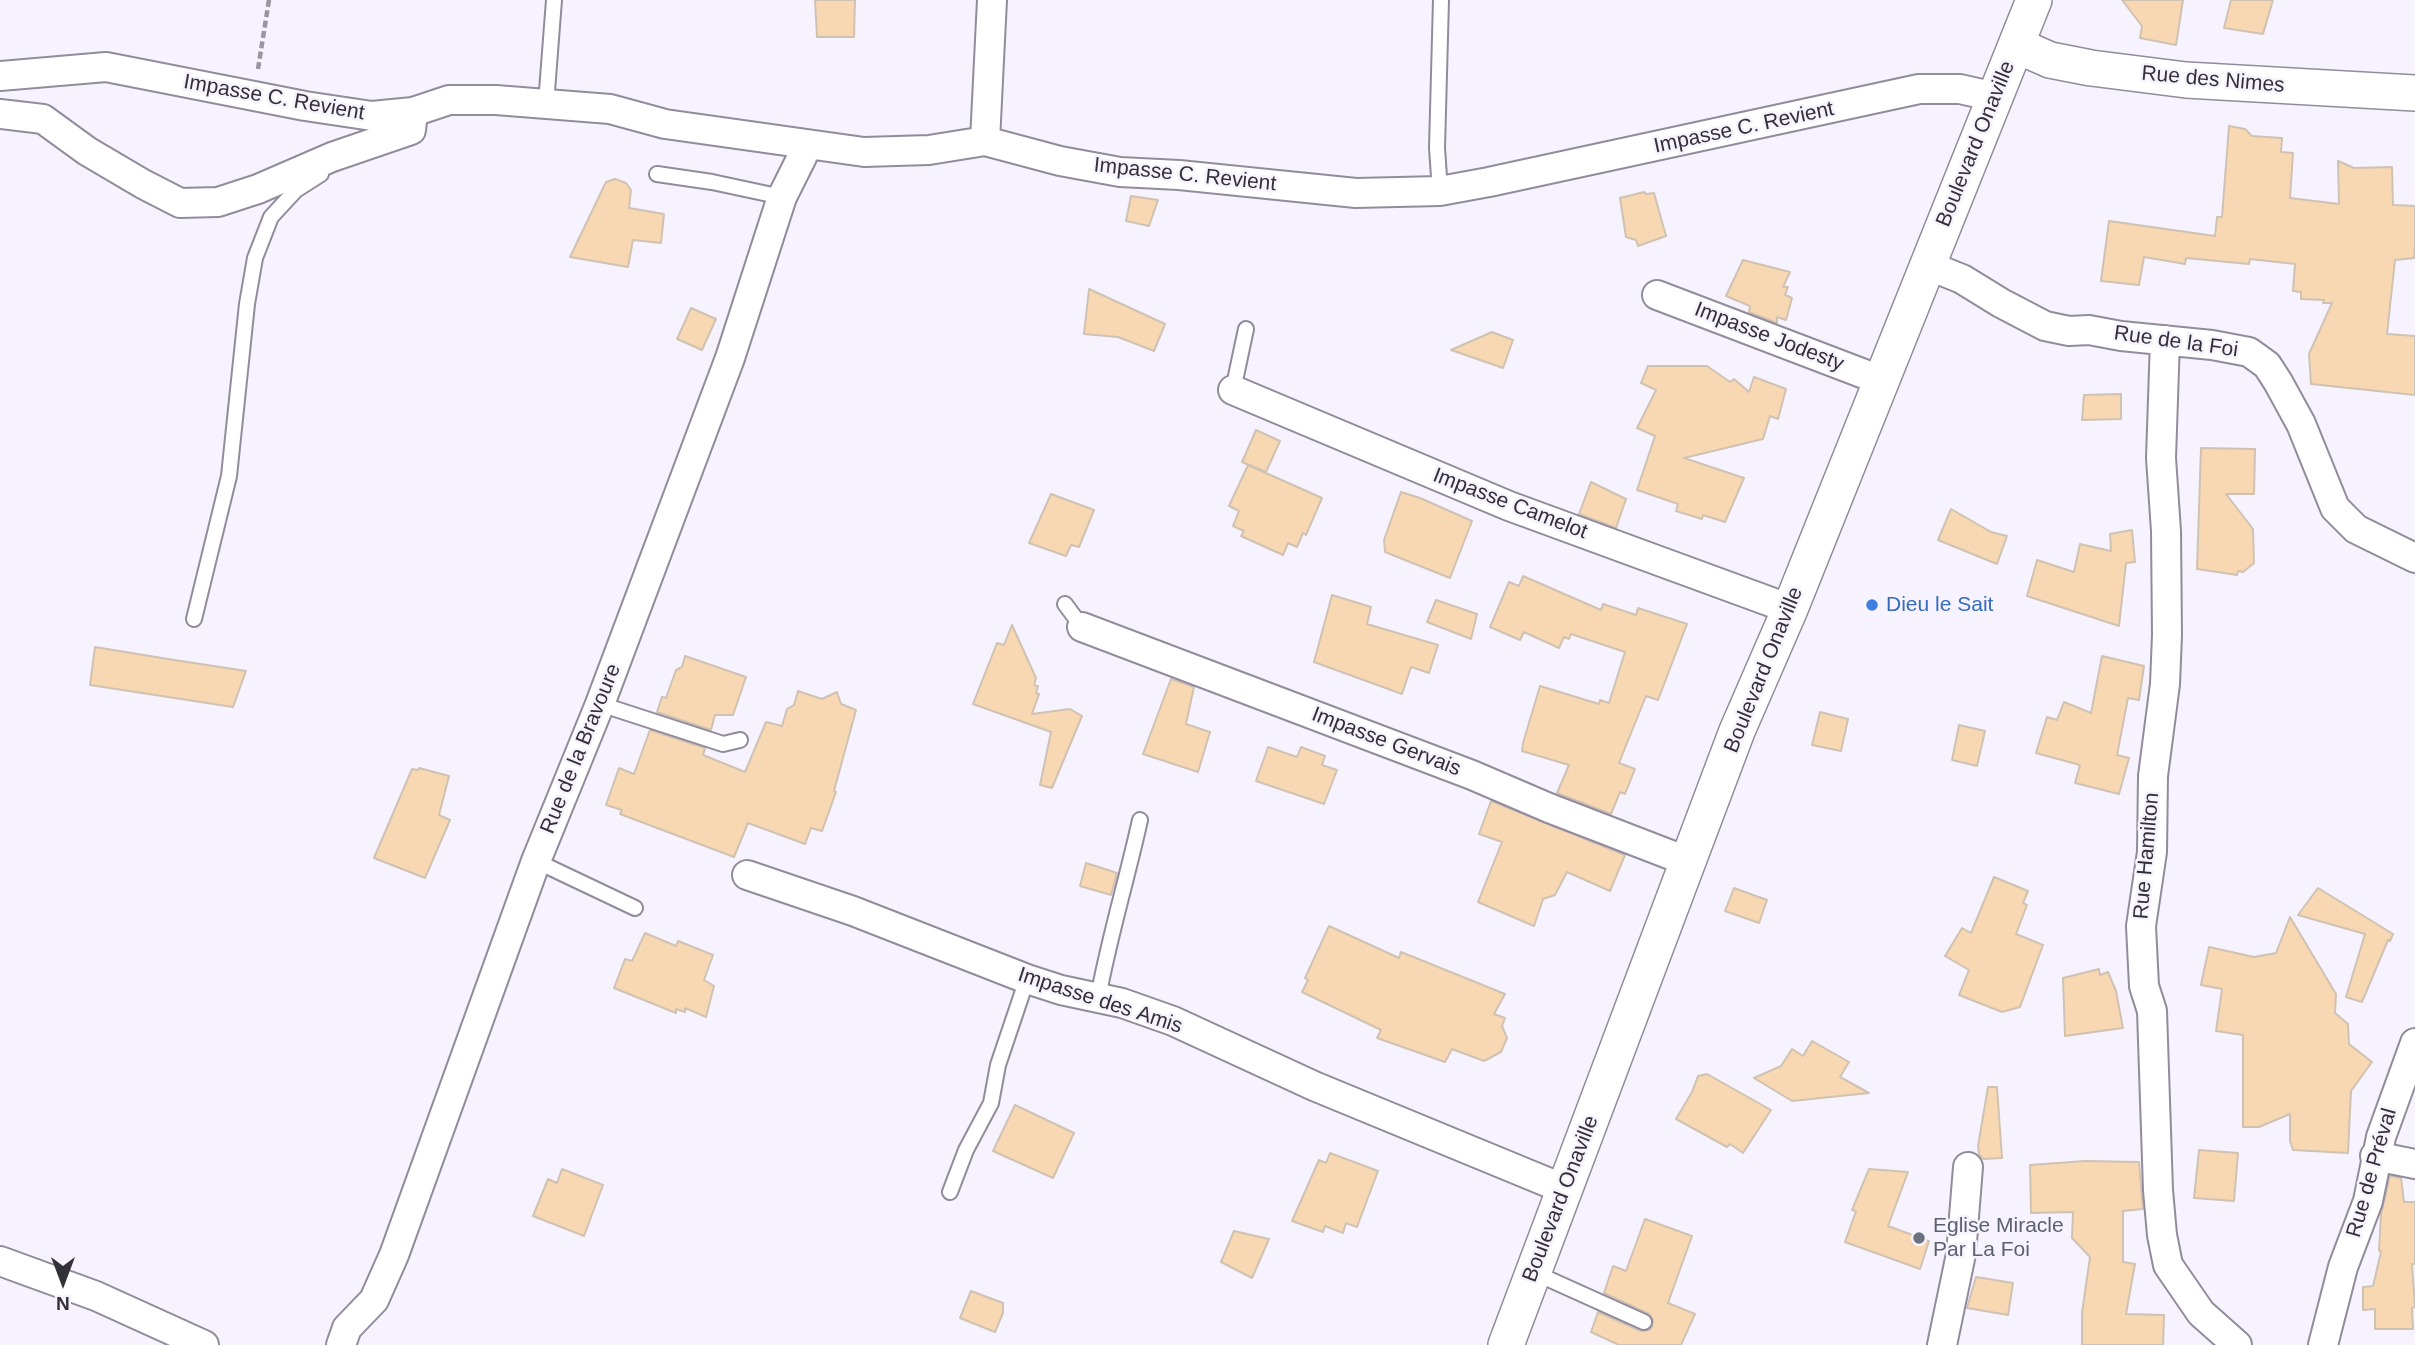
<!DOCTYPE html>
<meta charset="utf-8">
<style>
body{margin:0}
#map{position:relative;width:2415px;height:1345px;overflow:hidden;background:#f7f3fe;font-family:Helvetica,sans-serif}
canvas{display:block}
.north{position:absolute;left:28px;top:1247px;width:70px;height:70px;-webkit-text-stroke:5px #f7f3fe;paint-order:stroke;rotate:180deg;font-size:19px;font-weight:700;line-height:28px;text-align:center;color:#333037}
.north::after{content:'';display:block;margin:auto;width:24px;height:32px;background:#333037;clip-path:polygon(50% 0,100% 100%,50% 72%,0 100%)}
</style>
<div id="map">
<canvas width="2415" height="1345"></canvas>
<div class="north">N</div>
</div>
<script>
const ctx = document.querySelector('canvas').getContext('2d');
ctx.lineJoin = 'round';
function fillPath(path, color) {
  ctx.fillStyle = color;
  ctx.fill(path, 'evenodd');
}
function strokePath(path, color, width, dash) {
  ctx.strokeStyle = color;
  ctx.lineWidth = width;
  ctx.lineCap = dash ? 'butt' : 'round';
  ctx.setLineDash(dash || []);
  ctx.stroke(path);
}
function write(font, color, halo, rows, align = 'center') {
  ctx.font = font + ' Helvetica,sans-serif';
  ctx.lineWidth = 5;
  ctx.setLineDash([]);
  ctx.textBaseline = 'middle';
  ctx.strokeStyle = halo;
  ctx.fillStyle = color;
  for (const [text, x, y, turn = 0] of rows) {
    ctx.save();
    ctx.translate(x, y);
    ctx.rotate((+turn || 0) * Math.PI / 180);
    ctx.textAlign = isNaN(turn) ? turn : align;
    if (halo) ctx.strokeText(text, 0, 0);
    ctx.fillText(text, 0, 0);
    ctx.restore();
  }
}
const building = new Path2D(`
 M 815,0 L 855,0 L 854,37 L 817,37 Z
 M 2122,0 L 2183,0 L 2176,45 L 2140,38 L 2142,26 Z
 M 2231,0 L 2273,0 L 2263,34 L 2224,28 Z
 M 2229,126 L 2245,129 L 2252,136 L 2282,138 L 2281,152 L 2293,153 L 2290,198 L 2339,204 L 2338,161 L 2354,168 L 2392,167 L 2393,205 L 2415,206 L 2415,246 L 2414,258 L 2395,260 L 2387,334 L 2415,336 L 2415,395 L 2311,384 L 2309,354 L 2332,303 L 2323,303 L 2324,300 L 2301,299 L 2301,292 L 2293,291 L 2295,264 L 2250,259 L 2249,264 L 2186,258 L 2185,264 L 2144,257 L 2139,285 L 2101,281 L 2109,221 L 2215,236 L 2217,217 L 2222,217 Z
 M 615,179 L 626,183 L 631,190 L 629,208 L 664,214 L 661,243 L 633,240 L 628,267 L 570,257 L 606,182 Z
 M 1644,192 L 1646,194 L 1654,193 L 1666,236 L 1638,246 L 1636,240 L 1626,237 L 1620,198 Z
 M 1131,196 L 1158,200 L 1149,226 L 1126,221 Z
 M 1743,260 L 1790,272 L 1783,287 L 1788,287 L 1785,295 L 1792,298 L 1786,320 L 1777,317 L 1777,323 L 1749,312 L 1750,306 L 1726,296 Z
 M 1089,289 L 1165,324 L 1154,351 L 1118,337 L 1084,334 Z
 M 691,308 L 716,319 L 702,350 L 677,339 Z
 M 1492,332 L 1513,340 L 1503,368 L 1451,350 Z
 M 1648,366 L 1707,366 L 1730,382 L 1734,379 L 1749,392 L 1754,377 L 1786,389 L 1778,419 L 1770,416 L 1763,439 L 1684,458 L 1744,478 L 1725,522 L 1703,515 L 1702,519 L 1676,511 L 1678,504 L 1637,490 L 1655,436 L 1637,428 L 1656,390 L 1641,383 Z
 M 2121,394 L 2121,419 L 2082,420 L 2084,395 Z
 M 1256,430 L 1280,441 L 1266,472 L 1242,462 Z
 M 2201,448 L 2255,449 L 2254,494 L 2226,494 L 2253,529 L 2254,563 L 2243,572 L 2238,571 L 2237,575 L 2197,569 Z
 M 1248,465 L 1322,498 L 1306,535 L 1303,533 L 1297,547 L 1288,543 L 1283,555 L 1241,536 L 1244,531 L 1233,526 L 1239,511 L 1229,506 Z
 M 1591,482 L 1626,499 L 1616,528 L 1579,514 Z
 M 1401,492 L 1420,498 L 1472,521 L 1450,578 L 1385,552 L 1384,540 Z
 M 1051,494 L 1094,510 L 1079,547 L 1071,545 L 1066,556 L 1029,543 Z
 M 1951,509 L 1991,532 L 2007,536 L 1997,564 L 1938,540 Z
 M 2132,530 L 2135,562 L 2126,563 L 2119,626 L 2027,596 L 2037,560 L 2074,572 L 2080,544 L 2111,551 L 2110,534 Z
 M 1523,576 L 1601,610 L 1603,604 L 1636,615 L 1638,608 L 1687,624 L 1658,700 L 1646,696 L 1619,763 L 1635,769 L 1625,794 L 1620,792 L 1611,814 L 1557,793 L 1569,765 L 1522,751 L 1523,743 L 1540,686 L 1599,704 L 1600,700 L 1609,703 L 1625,652 L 1571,634 L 1569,639 L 1564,637 L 1559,648 L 1524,632 L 1520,640 L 1490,627 L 1509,582 L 1519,586 Z
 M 1332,595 L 1371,607 L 1367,624 L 1438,645 L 1429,673 L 1411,667 L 1402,694 L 1314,662 Z
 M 1436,600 L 1477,614 L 1471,639 L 1427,622 Z
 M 1012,625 L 1036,678 L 1034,685 L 1038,686 L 1036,693 L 1039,694 L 1032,714 L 1070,709 L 1082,716 L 1052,788 L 1040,785 L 1051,732 L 973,704 L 997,643 L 1004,645 Z
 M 95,647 L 168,659 L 246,671 L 233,707 L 90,685 Z
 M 685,656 L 746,677 L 733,715 L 715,715 L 711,730 L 657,712 L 662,697 L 666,698 L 676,670 L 682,667 Z
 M 2102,656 L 2144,666 L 2139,700 L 2128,698 L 2117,755 L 2129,758 L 2119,794 L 2075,783 L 2080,765 L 2036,753 L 2047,717 L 2057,720 L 2064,702 L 2091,713 Z
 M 1171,679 L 1194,687 L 1186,724 L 1210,732 L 1198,772 L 1143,754 Z
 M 798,691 L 822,699 L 837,692 L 841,704 L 856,710 L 834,791 L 836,792 L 822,831 L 811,828 L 805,844 L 748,823 L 734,857 L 620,814 L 622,810 L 606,805 L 619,768 L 634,774 L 650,730 L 705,748 L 703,755 L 745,772 L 766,722 L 782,726 L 787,709 L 794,705 Z
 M 1820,712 L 1848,719 L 1841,751 L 1812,745 Z
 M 1959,725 L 1985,731 L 1977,766 L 1952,760 Z
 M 1268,747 L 1297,757 L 1301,747 L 1325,756 L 1322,765 L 1337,770 L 1324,804 L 1256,781 Z
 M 419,768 L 449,776 L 439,815 L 450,820 L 425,878 L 374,858 L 412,769 L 418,770 Z
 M 1491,801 L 1625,855 L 1610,891 L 1567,872 L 1555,895 L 1543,899 L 1534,926 L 1478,902 L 1502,842 L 1479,834 Z
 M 1086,863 L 1117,873 L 1111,895 L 1080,886 Z
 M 1994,877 L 2028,891 L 2023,903 L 2027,905 L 2016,934 L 2043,945 L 2020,1007 L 2002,1012 L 1959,995 L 1969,970 L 1945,956 L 1962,928 L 1971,933 Z
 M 1734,888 L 1767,900 L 1759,923 L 1725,911 Z
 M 2318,888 L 2393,934 L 2390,941 L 2388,940 L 2362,1002 L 2346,997 L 2365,934 L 2298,915 Z
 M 2290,917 L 2336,994 L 2335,1013 L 2348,1024 L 2349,1044 L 2372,1062 L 2351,1091 L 2348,1153 L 2293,1150 L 2290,1141 L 2290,1114 L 2259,1127 L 2243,1127 L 2243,1035 L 2216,1031 L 2222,989 L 2201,985 L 2209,947 L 2254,957 L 2276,953 Z
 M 1329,926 L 1399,958 L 1401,952 L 1505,994 L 1494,1014 L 1505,1018 L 1502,1026 L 1507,1038 L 1501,1052 L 1484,1061 L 1452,1049 L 1445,1062 L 1377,1038 L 1381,1030 L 1302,992 L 1308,980 L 1305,978 Z
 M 645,933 L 676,946 L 678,941 L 713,955 L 704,980 L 714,986 L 706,1017 L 685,1008 L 685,1012 L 676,1009 L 676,1013 L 614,988 L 625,959 L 632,961 Z
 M 2099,969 L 2100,975 L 2108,972 L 2116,991 L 2123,1028 L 2065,1036 L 2063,978 Z
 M 1812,1041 L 1849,1062 L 1840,1077 L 1869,1093 L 1792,1101 L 1754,1078 L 1781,1066 L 1792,1049 L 1803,1056 Z
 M 1707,1074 L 1771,1110 L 1743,1153 L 1730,1144 L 1727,1147 L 1676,1119 L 1692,1092 L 1698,1076 Z
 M 1988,1087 L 1997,1087 L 2002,1158 L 1983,1159 L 1979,1154 L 1978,1146 Z
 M 1015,1105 L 1074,1133 L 1053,1178 L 993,1151 Z
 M 2199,1150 L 2238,1153 L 2234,1201 L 2194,1198 Z
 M 1330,1153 L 1378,1171 L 1357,1227 L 1346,1223 L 1343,1233 L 1325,1226 L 1323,1232 L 1292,1221 L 1319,1160 L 1326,1163 Z
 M 2085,1161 L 2139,1162 L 2143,1209 L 2123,1211 L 2123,1262 L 2135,1264 L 2126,1314 L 2164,1315 L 2163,1345 L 2082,1345 L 2082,1313 L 2090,1257 L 2072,1238 L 2073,1212 L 2031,1213 L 2030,1165 Z
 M 562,1169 L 603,1185 L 584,1236 L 533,1216 L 548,1179 L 557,1183 Z
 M 1869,1169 L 1908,1172 L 1888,1226 L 1929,1241 L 1920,1269 L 1845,1242 L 1856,1211 L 1852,1210 Z
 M 2390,1176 L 2401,1178 L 2404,1202 L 2415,1202 L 2415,1264 L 2412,1264 L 2415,1307 L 2412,1308 L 2413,1329 L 2375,1329 L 2375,1309 L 2363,1310 L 2363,1287 L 2373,1286 L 2381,1252 L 2379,1250 L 2381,1214 Z
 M 1645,1219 L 1692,1236 L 1668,1303 L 1695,1314 L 1681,1345 L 1619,1345 L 1591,1332 L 1598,1312 L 1641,1331 L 1649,1330 L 1652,1327 L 1653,1320 L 1649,1314 L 1604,1293 L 1613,1266 L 1626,1271 Z
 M 1234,1231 L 1269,1239 L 1252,1278 L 1221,1262 Z
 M 1976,1277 L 2013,1283 L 2008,1315 L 1967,1308 Z
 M 971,1291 L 1003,1303 L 1003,1313 L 995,1332 L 960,1318 Z`);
fillPath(building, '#f8d8b3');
strokePath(building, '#cfc2b3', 2);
const service = new Path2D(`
 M 546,104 L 554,0
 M 657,174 L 712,182 L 782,197
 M 1440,191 L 1437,148 L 1441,0
 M 1233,390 L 1246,329
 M 1065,604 L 1082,627
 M 194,619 L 229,476 L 247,304 L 255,258 L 271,217 L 296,190 L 321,174
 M 600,704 L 723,744 L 740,740
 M 536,861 L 635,908
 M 1098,998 C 1109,938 1127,879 1140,820
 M 950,1192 L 966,1150 L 991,1103 L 998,1065 L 1027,979
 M 1533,1272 L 1644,1322`);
const minor = new Path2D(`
 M 0,76 L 106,67 L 305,106 L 372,116 L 413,112 L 449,100 L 496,100 L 610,109 L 665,124 L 864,152 L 929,150 L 985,141 L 1060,161 L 1120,172 L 1179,175 L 1356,193 L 1440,191 L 1489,182 L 1919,89 L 1960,89 L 1995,97
 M 0,114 L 43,119 L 87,151 L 143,184 L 180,203 L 218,202 L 258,189 L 332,157 L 411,130 L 413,112
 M 985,141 L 992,0
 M 1927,265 L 1962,279 L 2001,303 L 2045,326 L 2069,331 L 2089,330 L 2121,336 L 2212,345 L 2249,352 L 2267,365 L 2278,382 L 2301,424 L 2335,508 L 2356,529 L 2415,558
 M 1657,295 L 1880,380
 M 2165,340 L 2161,458 L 2166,531 L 2167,635 L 2165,684 L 2153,776 L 2152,852 L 2141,926 L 2144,986 L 2152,1011 L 2158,1190 L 2162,1235 L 2168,1265 L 2201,1313 L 2237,1345
 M 1233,390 L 1509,506 L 1790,609
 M 1082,627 L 1472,775 L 1549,808 L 1689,862
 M 747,875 L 853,911 L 1027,979 L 1061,990 L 1122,1003 L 1173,1021 L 1314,1086 L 1564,1189
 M 2375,1156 L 2415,1164
 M 0,1261 L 96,1296 L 204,1345
 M 341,1345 L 347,1328 L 374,1300 L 394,1255 L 536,861 L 600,704 L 730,358 L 782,197 L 802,157 L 805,145
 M 1942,1345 L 1961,1254 L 1968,1167
 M 2323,1345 L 2343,1267 L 2368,1201 L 2381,1137 L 2415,1043`);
const tertiary = new Path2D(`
 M 2016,45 L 2050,60 L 2091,68 L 2186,80 L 2415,93
 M 1506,1345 L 1737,731 L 1790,609 L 2034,0`);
strokePath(service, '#928b9c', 18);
strokePath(minor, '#928b9c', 32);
strokePath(tertiary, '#928b9c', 38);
strokePath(new Path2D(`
 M 258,69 L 269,0`), '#9a969f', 4.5, [7, 3.5]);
strokePath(service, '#fff', 14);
strokePath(minor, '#fff', 28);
strokePath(tertiary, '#fff', 35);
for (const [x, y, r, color] of [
 [1872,605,7,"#3f7fe0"],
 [1919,1238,7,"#6b7280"]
]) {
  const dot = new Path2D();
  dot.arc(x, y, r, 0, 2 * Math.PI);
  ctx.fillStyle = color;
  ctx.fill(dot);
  strokePath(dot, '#f7f3fe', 2.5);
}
write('21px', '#333037', '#f7f3fe', [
 ["Rue des Nimes",2213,80,5],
 ["Impasse C. Revient",274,98,10],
 ["Impasse C. Revient",1744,128,-12],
 ["Boulevard Onaville",1976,144,-68],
 ["Impasse C. Revient",1185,175,6],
 ["Impasse Jodesty",1769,337,21],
 ["Rue de la Foi",2176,342,8],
 ["Impasse Camelot",1510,504,21],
 ["Boulevard Onaville",1764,670,-68],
 ["Impasse Gervais",1386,742,21],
 ["Rue de la Bravoure",581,749,-68],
 ["Rue Hamilton",2147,856,-85],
 ["Impasse des Amis",1100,1001,18],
 ["Rue de Préval",2372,1173,-74],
 ["Boulevard Onaville",1561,1199,-69]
]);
write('21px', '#366cbe', '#f7f3fe', [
 ["Dieu le Sait",1886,605]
], 'left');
write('21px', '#5b616d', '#f7f3fe', [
 ["Eglise Miracle",1933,1226],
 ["Par La Foi",1933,1250]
], 'left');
</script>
